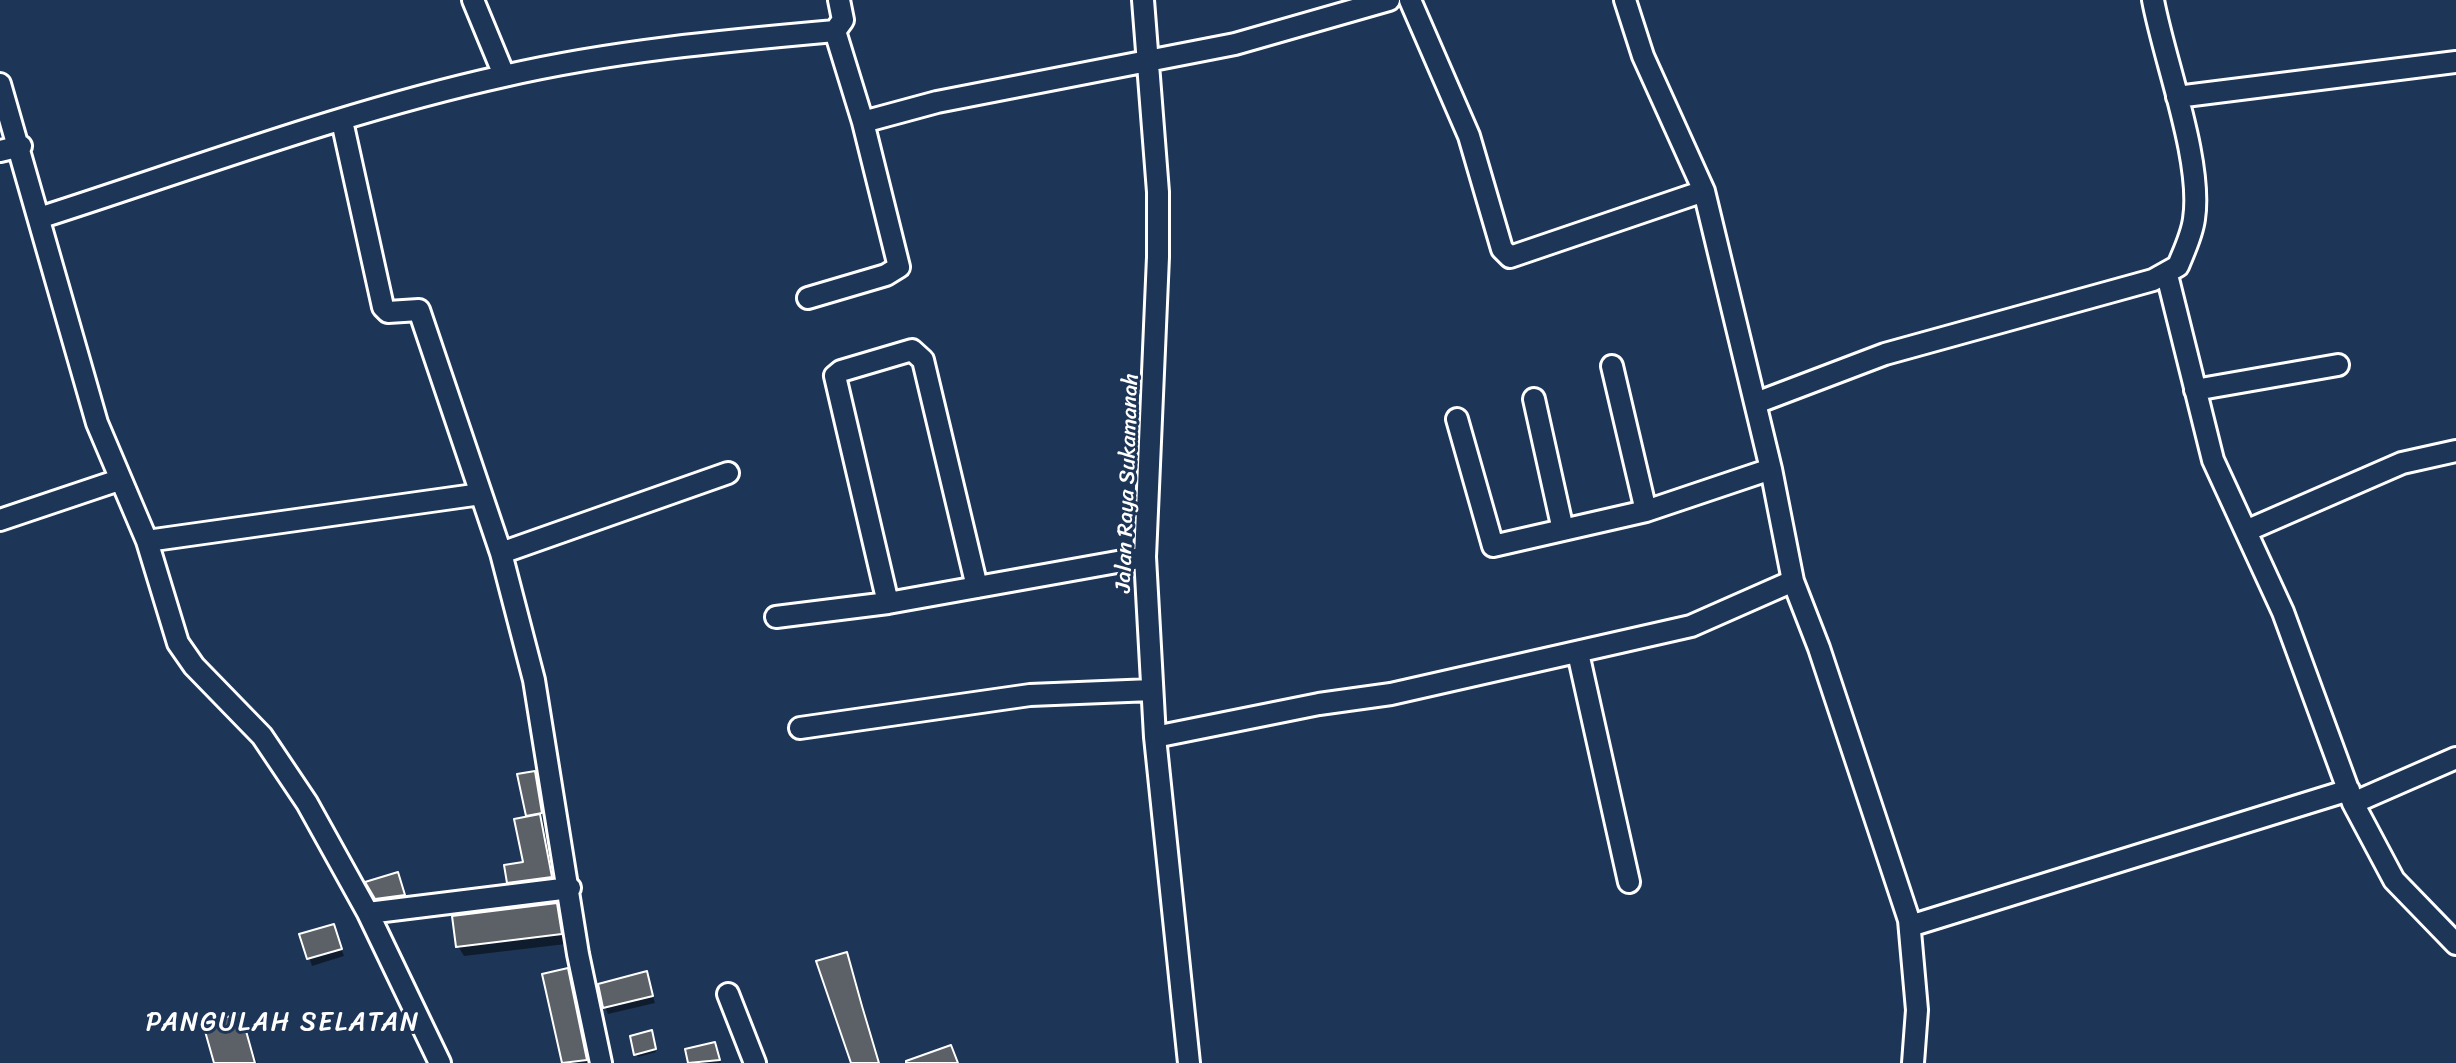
<!DOCTYPE html>
<style>
body{margin:0}
canvas{display:block;background:#1d3557}
</style>
<canvas width="2456" height="1063"></canvas>
<script>
const ctx = document.querySelector('canvas').getContext('2d');
ctx.lineJoin = 'round';
function fillPath(path, color) {
  ctx.fillStyle = color;
  ctx.fill(path, 'evenodd');
}
function strokePath(path, color, width, dash) {
  ctx.strokeStyle = color;
  ctx.lineWidth = width;
  ctx.lineCap = dash ? 'butt' : 'round';
  ctx.setLineDash(dash || []);
  ctx.stroke(path);
}
function write(font, color, halo, rows, align = 'center') {
  ctx.font = font + ' Sriracha,sans-serif';
  ctx.lineWidth = 6;
  ctx.setLineDash([]);
  ctx.textBaseline = 'middle';
  ctx.strokeStyle = halo;
  ctx.fillStyle = color;
  for (const [text, x, y, turn = 0] of rows) {
    ctx.save();
    ctx.translate(x, y);
    ctx.rotate((+turn || 0) * Math.PI / 180);
    ctx.textAlign = isNaN(turn) ? turn : align;
    if (halo) ctx.strokeText(text, 0, 0);
    ctx.fillText(text, 0, 0);
    ctx.restore();
  }
}
fillPath(new Path2D(`
 M 534,773 L 555,883 L 512,889 L 509,882 L 525,864 Z
 M 401,881 L 407,902 L 381,905 L 368,883 Z
 M 556,905 L 561,915 L 566,944 L 464,956 L 458,946 Z
 M 333,926 L 344,956 L 312,966 L 302,935 Z
 M 846,955 L 851,964 L 880,1063 L 853,1063 Z
 M 567,971 L 573,982 L 590,1063 L 564,1063 L 544,976 Z
 M 646,974 L 655,1003 L 608,1014 L 605,1007 Z
 M 240,1015 L 257,1063 L 216,1063 Z
 M 652,1035 L 656,1052 L 638,1057 L 636,1054 Z
 M 714,1044 L 721,1063 L 690,1063 L 687,1051 Z`), '#0007');
const building = new Path2D(`
 M 535,771 L 542,813 L 526,816 L 517,774 Z
 M 540,814 L 552,877 L 507,883 L 504,865 L 523,862 L 514,819 Z
 M 398,872 L 405,895 L 375,899 L 365,882 Z
 M 557,903 L 562,934 L 456,947 L 452,916 Z
 M 334,924 L 342,949 L 307,959 L 299,934 Z
 M 847,952 L 862,1006 L 879,1063 L 851,1063 L 816,961 Z
 M 568,968 L 587,1060 L 562,1063 L 542,974 Z
 M 647,971 L 653,996 L 603,1008 L 598,984 Z
 M 241,1013 L 255,1063 L 214,1063 L 203,1024 Z
 M 652,1030 L 656,1049 L 634,1055 L 630,1036 Z
 M 715,1042 L 720,1060 L 688,1063 L 685,1049 Z
 M 951,1045 L 958,1063 L 906,1063 L 906,1061 Z`);
fillPath(building, '#5c6167');
strokePath(building, '#fff', 2);
const minor = new Path2D(`
 M 473,0 L 504,75
 M 1143,0 L 1158,192 L 1158,257 L 1145,557 L 1155,737 L 1189,1063
 M 1410,0 L 1469,136 L 1502,249 L 1510,257 L 1704,191
 M 1625,0 L 1643,56 L 1704,191 L 1771,469 L 1793,581 L 1819,648 L 1909,920 L 1917,1010 L 1913,1063
 M 835,31 L 843,20 L 839,0
 M 0,84 L 97,423 L 147,541 L 178,643 L 194,666 L 262,736 L 307,803 L 368,913 L 440,1063
 M 2177,97 L 2456,62
 M 342,121 L 383,307 L 388,312 L 419,310 L 501,553 L 534,680 L 578,954 L 601,1063
 M 0,151 L 21,146
 M 39,218 C 192,169 346,111 504,76 C 613,51 723,41 835,31 L 863,122 L 937,102 L 1235,44 L 1389,0
 M 2167,275 L 2213,460 L 2283,612 L 2353,803 L 2394,880 L 2456,944
 M 808,298 L 886,275 L 899,267 L 863,122
 M 1612,366 L 1646,511
 M 2195,390 L 2338,365
 M 1534,399 L 1563,530
 M 1756,403 L 1885,354 L 2153,280 L 2178,266 C 2184,251 2192,235 2194,219 C 2203,161 2164,60 2153,0
 M 1457,419 L 1493,546 L 1646,511 L 1771,469
 M 0,520 L 119,480
 M 2246,531 L 2402,463 L 2456,451
 M 147,541 L 481,494
 M 501,553 L 728,473
 M 888,603 L 835,376 L 841,371 L 912,350 L 923,360 L 977,587
 M 776,617 L 888,603 L 1145,557
 M 1578,653 L 1629,882
 M 800,728 L 1030,695 L 1152,690
 M 1155,737 L 1319,704 L 1391,694 L 1691,626 L 1793,581
 M 2353,803 L 2456,758
 M 368,913 L 570,888
 M 1910,926 L 2349,790
 M 728,994 L 755,1063`);
strokePath(minor, '#fff', 26);
strokePath(minor, '#1d3557', 20);
write('22px', '#fff', '#1d3557', [
 ["Jalan Raya Sukamanah",1128,483,-88]
]);
ctx.letterSpacing = '2px';
write('26px', '#fff', '#1d3557', [
 ["PANGULAH SELATAN",283,1023]
]);
ctx.letterSpacing = '0px';
</script>
